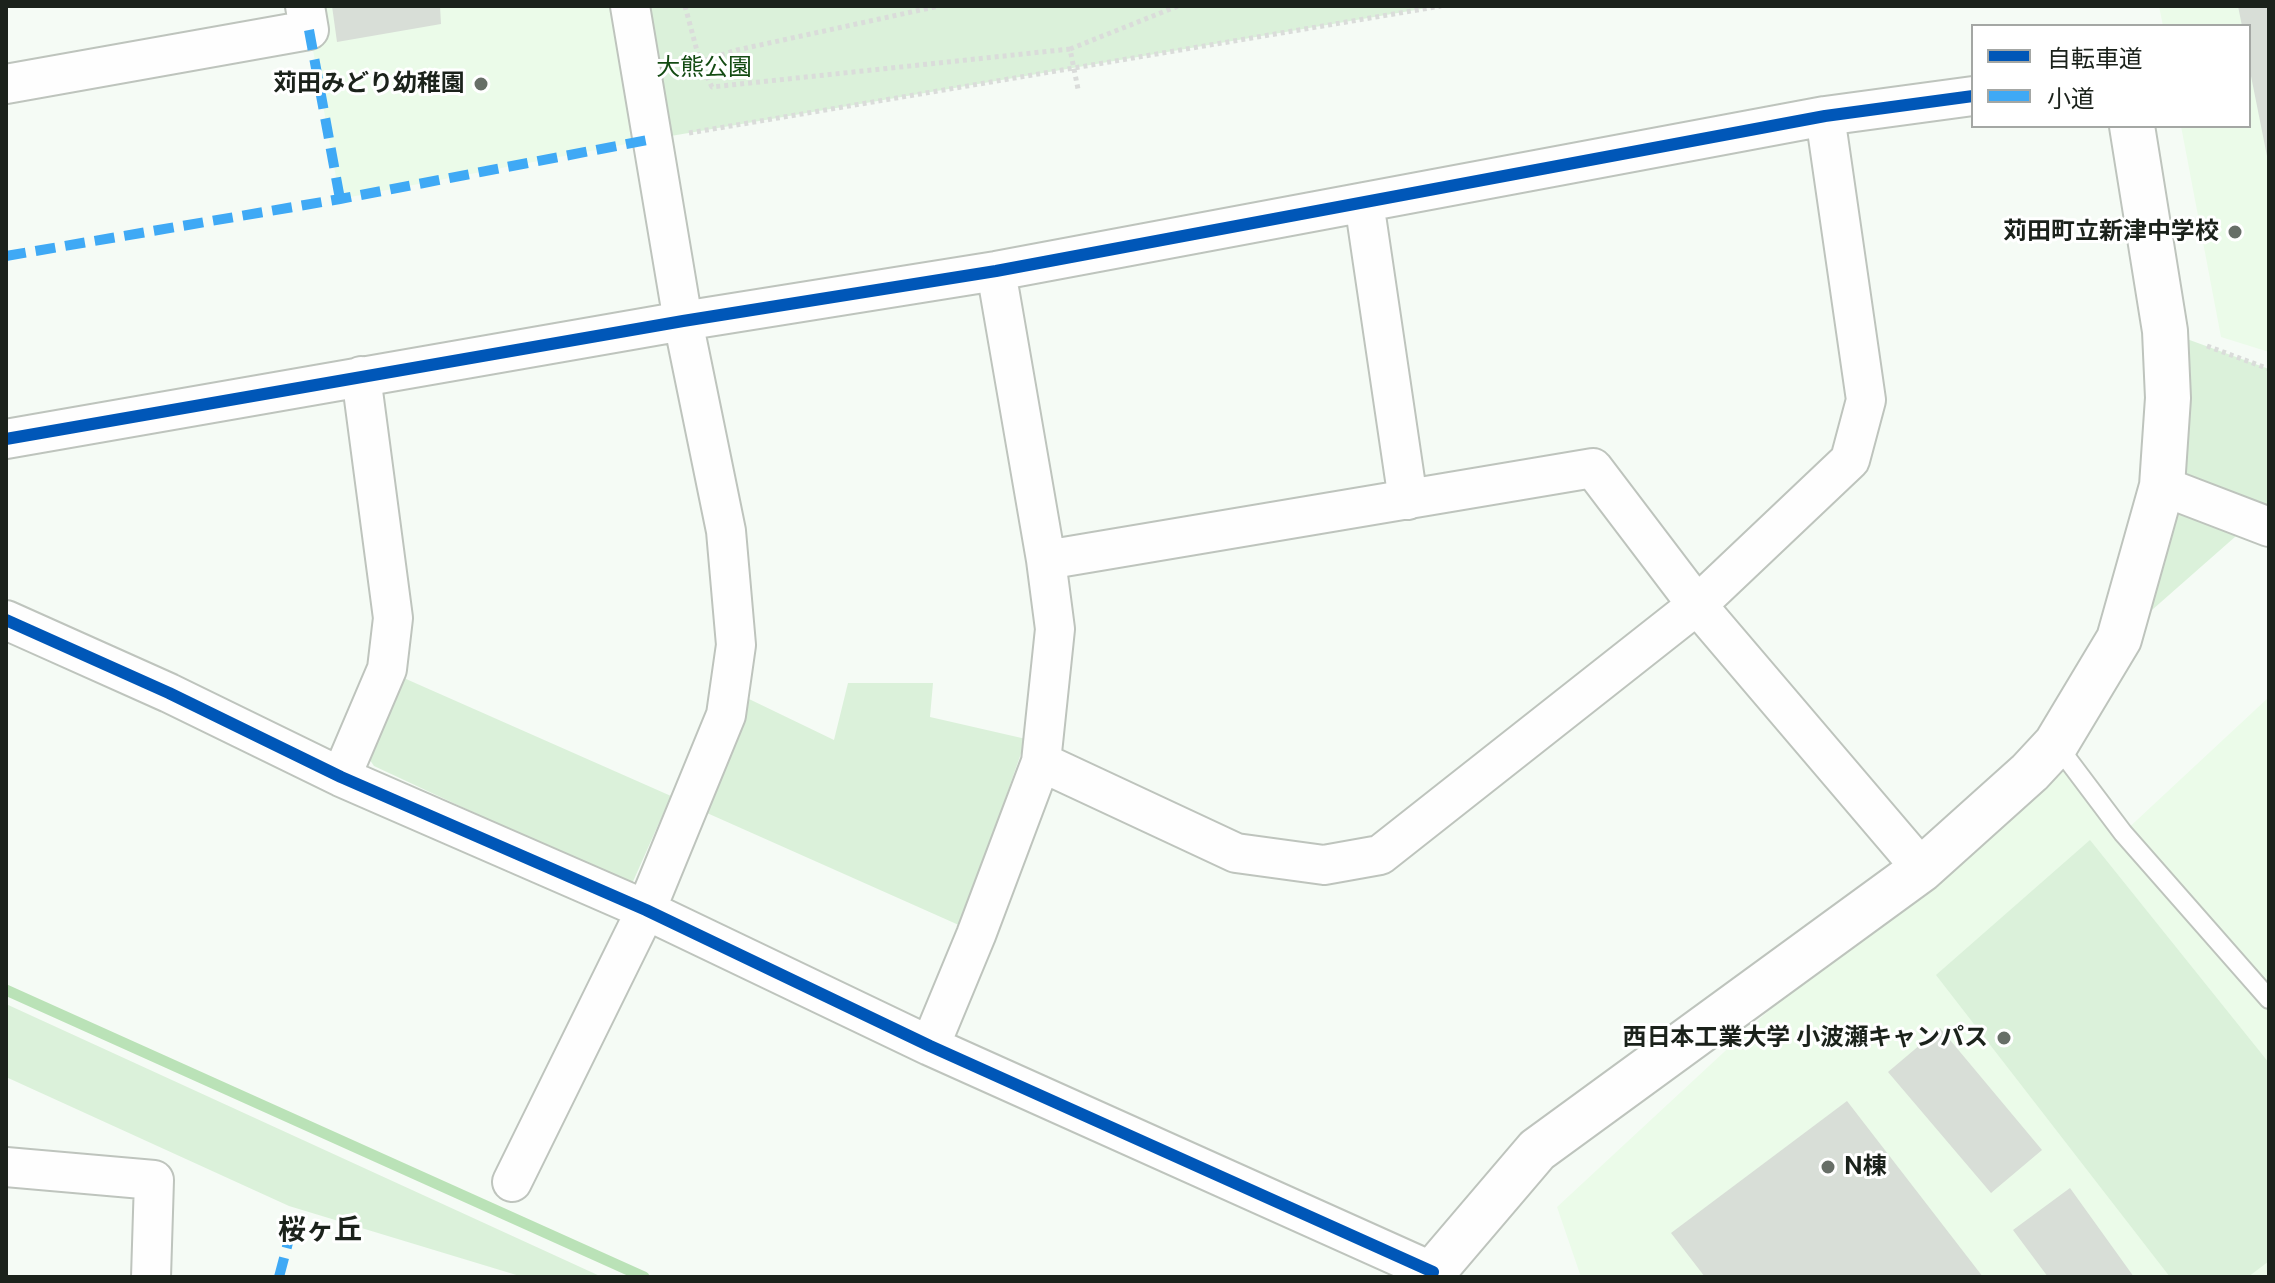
<!DOCTYPE html>
<meta charset="utf-8">
<style>
body{margin:0}
#map{position:relative;width:2275px;height:1283px;overflow:hidden;background:#f5fbf5;font-family:"Public Sans","Noto Sans JP",sans-serif}
canvas{display:block}
.frame{position:absolute;inset:0;border:8px solid #1b221b;pointer-events:none}
.legend{position:absolute;left:1971px;top:24px;width:280px;height:104px;box-sizing:border-box;background:#fff;border:2px solid #a4a7a4;margin:0;padding:10px 14px;list-style:none;font-size:24px;color:#1b221b}
.legend li{display:flex;align-items:center;gap:16px;height:40px}
.legend b{width:40px;border:2px solid #a4a7a4}
</style>
<div id="map">
<canvas width="2275" height="1283"></canvas>
<div class="frame"></div>
<ul class="legend">
<li><b style="height:10px;background:#0057b8"></b>自転車道</li>
<li><b style="height:10px;background:#3fa9f5"></b>小道</li>
</ul>
</div>
<script>
const ctx = document.querySelector('canvas').getContext('2d');
ctx.lineJoin = 'round';
function fillPath(path, color) {
  ctx.fillStyle = color;
  ctx.fill(path, 'evenodd');
}
function strokePath(path, color, width, dash) {
  ctx.strokeStyle = color;
  ctx.lineWidth = width;
  ctx.lineCap = dash ? 'butt' : 'round';
  ctx.setLineDash(dash || []);
  ctx.stroke(path);
}
function write(font, color, halo, rows, align = 'center') {
  ctx.font = font + ' "Public Sans","Noto Sans JP",sans-serif';
  ctx.lineWidth = 6;
  ctx.setLineDash([]);
  ctx.textBaseline = 'middle';
  ctx.strokeStyle = halo;
  ctx.fillStyle = color;
  for (const [text, x, y, turn = 0] of rows) {
    ctx.save();
    ctx.translate(x, y);
    ctx.rotate((+turn || 0) * Math.PI / 180);
    ctx.textAlign = isNaN(turn) ? turn : align;
    if (halo) ctx.strokeText(text, 0, 0);
    ctx.fillText(text, 0, 0);
    ctx.restore();
  }
}
fillPath(new Path2D(`
 M 305,6 L 630,6 L 653,139 L 340,199 Z
 M 2159,6 L 2269,6 L 2269,352 L 2221,337 L 2181,126 L 2249,126 L 2249,26 L 2163,26 Z
 M 2269,697 L 2269,1277 L 1581,1277 L 1557,1207 L 2056,744 L 2123,833 Z`), '#ebfbe9');
fillPath(new Path2D(`
 M 630,6 L 1439,6 L 653,139 Z
 M 2165,331 L 2269,369 L 2269,507 L 2119,639 Z
 M 397,675 L 671,796 L 631,886 L 374,766 L 365,753 Z
 M 848,683 L 933,683 L 930,717 L 1026,739 L 961,926 L 707,813 L 749,699 L 834,740 Z
 M 2090,840 L 2269,1063 L 2269,1261 L 2248,1277 L 2170,1277 L 1936,975 Z
 M 6,1004 L 602,1277 L 523,1277 L 289,1206 L 6,1077 Z`), '#dbf1da');
strokePath(new Path2D(`
 M 6,990 L 644,1277`), '#bae2b7', 11);
fillPath(new Path2D(`
 M 332,6 L 440,6 L 441,24 L 337,42 Z
 M 2238,6 L 2269,6 L 2269,166 L 2249,66 L 2249,26 L 2242,26 Z
 M 1940,1028 L 2042,1150 L 1991,1193 L 1888,1072 Z
 M 1847,1101 L 1983,1277 L 1705,1277 L 1671,1233 Z
 M 2070,1188 L 2134,1277 L 2048,1277 L 2013,1230 Z`), '#d8ded7');
const service = new Path2D(`
 M 2056,744 L 2123,833 L 2269,999`);
const minor = new Path2D(`
 M 6,84 L 309,30 L 305,6
 M 1364,202 L 1408,500
 M 6,439 L 683,321 L 996,271 L 1825,116 L 1973,96
 M 2162,486 L 2269,527
 M 1046,560 L 1593,468 L 1697,605 L 1922,869
 M 6,620 L 169,693 L 341,777 L 646,910 L 930,1046 L 1433,1272
 M 1041,762 L 1236,853 L 1324,865 L 1380,855 L 1697,605 L 1850,460 L 1866,400 L 1825,116
 M 341,777 L 387,669 L 393,618 L 361,376
 M 930,1046 L 976,935 L 1041,762 L 1055,629 L 1046,560 L 996,271
 M 6,1167 L 154,1180 L 151,1277
 M 512,1182 L 646,910 L 726,715 L 736,645 L 726,531 L 683,321 L 630,6`);
const tertiary = new Path2D(`
 M 1425,1277 L 1433,1272 L 1537,1150 L 1922,869 L 2030,772 L 2056,744 L 2119,639 L 2162,486 L 2168,398 L 2165,331 L 2132,126`);
strokePath(service, '#bec4bd', 22);
strokePath(minor, '#bec4bd', 42);
strokePath(tertiary, '#bec4bd', 48);
strokePath(new Path2D(`
 M 685,6 L 700,62 L 737,50 L 939,6
 M 1070,49 L 1178,6
 M 700,62 L 712,87 L 1070,49 L 1078,89
 M 689,133 L 1441,6
 M 2207,346 L 2269,369`), '#dadcda', 5, [4, 4]);
strokePath(service, '#fefefe', 18);
strokePath(minor, '#fefefe', 38);
strokePath(tertiary, '#fefefe', 44);
strokePath(new Path2D(`
 M 309,30 L 340,199
 M 6,256 L 340,199 L 653,139
 M 279,1277 L 294,1220`), '#3fa9f5', 10, [20, 10]);
strokePath(new Path2D(`
 M 6,439 L 683,321 L 996,271 L 1825,116 L 1973,96
 M 6,620 L 169,693 L 341,777 L 646,910 L 930,1046 L 1433,1272`), '#0057b8', 12);
for (const [x, y, r, color] of [
 [481,84,8,"#676e67"],
 [2235,232,8,"#676e67"],
 [2004,1038,8,"#676e67"],
 [1828,1167,8,"#676e67"]
]) {
  const dot = new Path2D();
  dot.arc(x, y, r, 0, 2 * Math.PI);
  ctx.fillStyle = color;
  ctx.fill(dot);
  strokePath(dot, '#fff', 3);
}
write('24px', '#134b12', '#fff', [
 ["大熊公園",704,68]
]);
write('bold 24px', '#1b221b', '#fff', [
 ["苅田みどり幼稚園",465,84],
 ["苅田町立新津中学校",2219,232],
 ["西日本工業大学 小波瀬キャンパス",1988,1038],
 ["N棟",1844,1167,"left"]
], 'right');
write('bold 28px', '#1b221b', '#fff', [
 ["桜ヶ丘",320,1230]
]);
</script>
